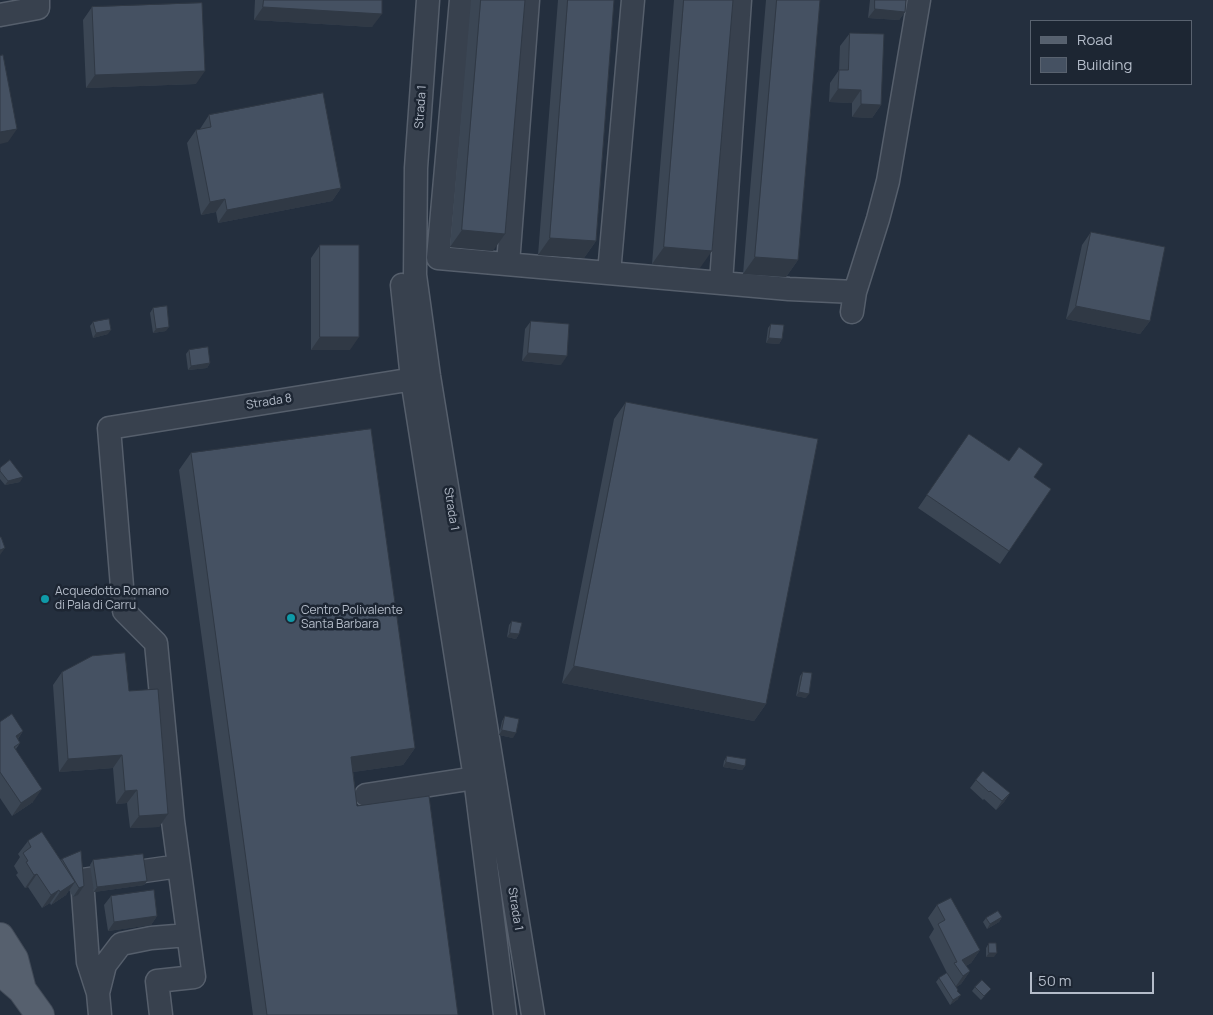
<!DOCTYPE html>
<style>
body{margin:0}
#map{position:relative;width:1213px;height:1015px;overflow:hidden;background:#242f3e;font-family:Manrope,sans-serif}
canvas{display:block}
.legend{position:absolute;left:1030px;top:20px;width:162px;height:65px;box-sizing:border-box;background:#1d2633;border:1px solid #59626f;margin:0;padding:6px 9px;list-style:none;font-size:15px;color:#b4bcc9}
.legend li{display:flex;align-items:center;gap:10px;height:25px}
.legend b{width:25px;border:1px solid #59626f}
.scale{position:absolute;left:1030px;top:972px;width:124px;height:22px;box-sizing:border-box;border:2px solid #b4bcc9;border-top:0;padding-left:6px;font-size:15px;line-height:18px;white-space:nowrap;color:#b4bcc9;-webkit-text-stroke:4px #1d2633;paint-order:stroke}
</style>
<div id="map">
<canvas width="1213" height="1015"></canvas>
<ul class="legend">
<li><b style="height:6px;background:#56606e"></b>Road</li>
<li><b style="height:14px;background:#455162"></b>Building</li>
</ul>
<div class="scale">50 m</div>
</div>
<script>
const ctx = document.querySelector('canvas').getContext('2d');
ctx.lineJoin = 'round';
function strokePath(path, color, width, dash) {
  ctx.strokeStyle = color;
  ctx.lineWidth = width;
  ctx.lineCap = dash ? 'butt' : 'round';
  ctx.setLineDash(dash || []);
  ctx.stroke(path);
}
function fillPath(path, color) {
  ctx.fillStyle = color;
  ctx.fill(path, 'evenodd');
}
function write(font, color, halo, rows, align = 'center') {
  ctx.font = font + ' Manrope,sans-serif';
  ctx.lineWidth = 5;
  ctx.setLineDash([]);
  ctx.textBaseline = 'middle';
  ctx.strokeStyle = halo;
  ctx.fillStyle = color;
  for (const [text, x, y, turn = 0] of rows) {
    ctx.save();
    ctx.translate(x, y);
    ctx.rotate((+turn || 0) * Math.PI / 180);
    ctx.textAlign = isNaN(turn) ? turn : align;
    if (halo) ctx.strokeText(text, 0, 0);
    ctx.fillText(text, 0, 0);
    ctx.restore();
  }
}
const minor = new Path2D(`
 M 428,0 L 416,168 L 415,275 L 429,376 L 533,1015
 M 461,0 L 438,258 L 789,289 L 855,292
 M 0,15 L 38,8 L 38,0
 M 508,264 L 528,0
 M 609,273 L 633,0
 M 721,283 L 740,0
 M 402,285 L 412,379 L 475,778 L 505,1015
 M 852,312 L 855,292 L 878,219 L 888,181 L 919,0
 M 366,795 L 475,778
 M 98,993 L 88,962 L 82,880 L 179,866
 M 100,1015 L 98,993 L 105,965 L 121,944 L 151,938 L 188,935
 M 161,1015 L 157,981 L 194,977 L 173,821 L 156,643 L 124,611 L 109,428 L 426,377`);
const major = new Path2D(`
 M 0,937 L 14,959 L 22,990
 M 0,971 L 22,990 L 40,1015`);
strokePath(minor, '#565f6c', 25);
strokePath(major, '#414a57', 30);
strokePath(minor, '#38414e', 22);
strokePath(major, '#56606e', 28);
fillPath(new Path2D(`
 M 255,0 L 382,0 L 372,27 L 254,20 Z
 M 471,0 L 525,0 L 493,251 L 450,247 Z
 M 558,0 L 614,0 L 596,241 L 584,258 L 538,255 Z
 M 674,0 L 733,0 L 700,268 L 652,264 Z
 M 766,0 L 820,0 L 798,260 L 786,277 L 743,274 Z
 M 870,0 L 906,0 L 905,12 L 899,20 L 868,18 Z
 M 92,7 L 196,84 L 86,88 L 83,20 Z
 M 850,33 L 881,105 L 872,118 L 852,117 L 852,103 L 829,102 L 830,83 L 839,70 L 840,46 Z
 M 209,115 L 341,188 L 332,201 L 218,223 L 216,212 L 201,215 L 187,143 L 196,130 L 200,129 Z
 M 1091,232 L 1150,321 L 1140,334 L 1066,319 L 1082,245 Z
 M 320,245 L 350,350 L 311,350 L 311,258 Z
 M 153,308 L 166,331 L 153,333 L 150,313 Z
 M 531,321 L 561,365 L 522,361 L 525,329 Z
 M 93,322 L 108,334 L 93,338 L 90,326 Z
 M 771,324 L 782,339 L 779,344 L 766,343 L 768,328 Z
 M 189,350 L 210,363 L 207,368 L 188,370 L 186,354 Z
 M 626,402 L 766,704 L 754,721 L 562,683 L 614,419 Z
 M 969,434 L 1051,489 L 1000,564 L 918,508 Z
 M 191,453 L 415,748 L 403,765 L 353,772 L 357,806 L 458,1015 L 253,1015 L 179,470 Z
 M 0,468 L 20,482 L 5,485 L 0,479 Z
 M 512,621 L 519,634 L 516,639 L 507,637 L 509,625 Z
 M 62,672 L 129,691 L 168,814 L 159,827 L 130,828 L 127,803 L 116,804 L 113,768 L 59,772 L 53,685 Z
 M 803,672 L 806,698 L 796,696 L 800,676 Z
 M 505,716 L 513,738 L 499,735 L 502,721 Z
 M 0,722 L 23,731 L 18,739 L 20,743 L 16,749 L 33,802 L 12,816 L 0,798 Z
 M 727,756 L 745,766 L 742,770 L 723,767 L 724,761 Z
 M 976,780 L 1010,793 L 1004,802 L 996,810 L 984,799 L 983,800 L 970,788 Z
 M 28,841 L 61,860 L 62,859 L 84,886 L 78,895 L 73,897 L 69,890 L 66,895 L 51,905 L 50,903 L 42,908 L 28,887 L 25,888 L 16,875 L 18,873 L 14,866 L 20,857 L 18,854 Z
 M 93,860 L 147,881 L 144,885 L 94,892 L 90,865 Z
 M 111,896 L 157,916 L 151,925 L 108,931 L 104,905 Z
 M 937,905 L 980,950 L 971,963 L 966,966 L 970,971 L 961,984 L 956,987 L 958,991 L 958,999 L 950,1005 L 936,982 L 939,978 L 947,973 L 929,937 L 934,929 L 928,918 Z
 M 1002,917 L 999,922 L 987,929 L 983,922 L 986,918 Z
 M 989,943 L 994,957 L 986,957 L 986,948 Z
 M 975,987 L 991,989 L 981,1000 L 972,991 Z`), '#3b4654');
fillPath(new Path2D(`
 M 263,7 L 382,14 L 372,27 L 254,20 Z
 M 875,9 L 905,12 L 899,20 L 868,18 Z
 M 205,71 L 196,84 L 86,88 L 95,75 Z
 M 838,89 L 861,90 L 852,103 L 829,102 Z
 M 861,104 L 881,105 L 872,118 L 852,117 Z
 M 17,129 L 8,142 L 0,144 L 0,132 Z
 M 341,188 L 332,201 L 218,223 L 227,210 Z
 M 225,199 L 216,212 L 201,215 L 210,202 Z
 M 462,230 L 505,234 L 493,251 L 450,247 Z
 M 550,238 L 596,241 L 584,258 L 538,255 Z
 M 664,247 L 712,251 L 700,268 L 652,264 Z
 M 755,257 L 798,260 L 786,277 L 743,274 Z
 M 1076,306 L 1150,321 L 1140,334 L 1066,319 Z
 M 169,327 L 166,331 L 153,333 L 156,329 Z
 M 111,330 L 108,334 L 93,338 L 96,333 Z
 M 320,337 L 359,337 L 350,350 L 311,350 Z
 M 769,338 L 782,339 L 779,344 L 766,343 Z
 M 528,353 L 567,356 L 561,365 L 522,361 Z
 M 210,363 L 207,368 L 188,370 L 191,366 Z
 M 23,477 L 20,482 L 5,485 L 8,481 Z
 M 5,548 L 0,555 L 0,550 Z
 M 510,633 L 519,634 L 516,639 L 507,637 Z
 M 574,666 L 766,704 L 754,721 L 562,683 Z
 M 799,692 L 809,694 L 806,698 L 796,696 Z
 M 502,730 L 516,733 L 513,738 L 499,735 Z
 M 23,731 L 14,744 L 16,736 Z
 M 415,748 L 403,765 L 339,774 L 351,757 Z
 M 122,755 L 113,768 L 59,772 L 68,759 Z
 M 726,762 L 745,766 L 742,770 L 723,767 Z
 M 42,789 L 33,802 L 12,816 L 21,803 Z
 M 137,790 L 127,803 L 116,804 L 125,791 Z
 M 1010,793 L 1004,802 L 996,810 L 1002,801 Z
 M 168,814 L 159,827 L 130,828 L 139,816 Z
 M 37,874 L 28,887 L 25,888 L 34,875 Z
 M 147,881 L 144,885 L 94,892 L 97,887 Z
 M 75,882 L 66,895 L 51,905 L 60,892 Z
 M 84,886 L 78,895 L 73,897 L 79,888 Z
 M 59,890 L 50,903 L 42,908 L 51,895 Z
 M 157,916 L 151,925 L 108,931 L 114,922 Z
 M 1002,917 L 999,922 L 987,929 L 990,924 Z
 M 980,950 L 971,963 L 958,970 L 962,960 Z
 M 989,953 L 997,953 L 994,957 L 986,957 Z
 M 970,971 L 961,984 L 954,989 L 963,976 Z
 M 961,995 L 958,999 L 950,1005 L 953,1000 Z`), '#303945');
const building = new Path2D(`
 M 264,0 L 382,0 L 382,14 L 263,7 Z
 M 481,0 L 525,0 L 505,234 L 462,230 Z
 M 568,0 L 614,0 L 596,241 L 550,238 Z
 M 684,0 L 733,0 L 712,251 L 664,247 Z
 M 777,0 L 820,0 L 798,260 L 755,257 Z
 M 875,0 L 906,0 L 905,12 L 875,9 Z
 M 202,3 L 205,71 L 95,75 L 92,7 Z
 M 850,33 L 884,34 L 881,105 L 861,104 L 861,90 L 838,89 L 839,70 L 848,70 Z
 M 3,55 L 17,129 L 0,132 L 0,56 Z
 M 323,93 L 341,188 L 227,210 L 225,199 L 210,202 L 196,130 L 211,127 L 209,115 Z
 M 1091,232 L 1165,247 L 1150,321 L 1076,306 Z
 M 320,245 L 359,245 L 359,337 L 320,337 Z
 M 167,306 L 169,327 L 156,329 L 153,308 Z
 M 109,319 L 111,330 L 96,333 L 93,322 Z
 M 531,321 L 569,324 L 567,356 L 528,353 Z
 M 771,324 L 784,325 L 782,339 L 769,338 Z
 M 208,347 L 210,363 L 191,366 L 189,350 Z
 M 626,402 L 818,439 L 766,704 L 574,666 Z
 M 371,429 L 415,748 L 351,757 L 357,806 L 429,796 L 458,1015 L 267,1015 L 191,453 Z
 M 969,434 L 1009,461 L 1019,447 L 1043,464 L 1034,477 L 1051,489 L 1009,551 L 927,495 Z
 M 10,460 L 23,477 L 8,481 L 0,471 L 0,468 Z
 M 0,537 L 1,537 L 5,548 L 0,550 Z
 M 512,621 L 522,623 L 519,634 L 510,633 Z
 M 125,653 L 129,691 L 158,689 L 168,814 L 139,816 L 137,790 L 125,791 L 122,755 L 68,759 L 62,672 L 92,656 Z
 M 803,672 L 812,673 L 809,694 L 799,692 Z
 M 12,714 L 23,731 L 16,736 L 20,743 L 14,747 L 42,789 L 21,803 L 0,772 L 0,722 Z
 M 505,716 L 519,719 L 516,733 L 502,730 Z
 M 727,756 L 746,759 L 745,766 L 726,762 Z
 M 983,771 L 1010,793 L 1002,801 L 990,791 L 989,792 L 976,780 Z
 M 42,832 L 75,882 L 60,892 L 59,890 L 51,895 L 37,874 L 34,875 L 26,862 L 28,861 L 23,853 L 31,847 L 28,841 Z
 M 81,851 L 84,886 L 79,888 L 62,859 Z
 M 143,854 L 147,881 L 97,887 L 93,860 Z
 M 154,890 L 157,916 L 114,922 L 111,896 Z
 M 951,898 L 980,950 L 962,960 L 970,971 L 963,976 L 954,963 L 957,962 L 938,924 L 945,920 L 937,905 Z
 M 998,911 L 1002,917 L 990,924 L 986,918 Z
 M 989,943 L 996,943 L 997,953 L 989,953 Z
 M 947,973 L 958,990 L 957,991 L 961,995 L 953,1000 L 939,978 Z
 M 982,980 L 991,989 L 984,996 L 975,987 Z`);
fillPath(building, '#455162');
strokePath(building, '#303945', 1);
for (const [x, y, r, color] of [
 [45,599,5,"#0f9aa8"],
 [291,618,5,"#0f9aa8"]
]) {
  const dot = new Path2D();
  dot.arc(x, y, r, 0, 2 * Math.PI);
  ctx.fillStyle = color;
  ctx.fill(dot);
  strokePath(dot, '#1d2633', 2);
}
write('12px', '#b4bcc9', '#1d2633', [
 ["Strada 1",421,107,-86],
 ["Strada 8",269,402,-9],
 ["Strada 1",451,509,81],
 ["Strada 1",515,909,81]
]);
write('12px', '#b4bcc9', '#1d2633', [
 ["Acquedotto Romano",55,592],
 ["di Pala di Carru",55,606],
 ["Centro Polivalente",301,611],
 ["Santa Barbara",301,625]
], 'left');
</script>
